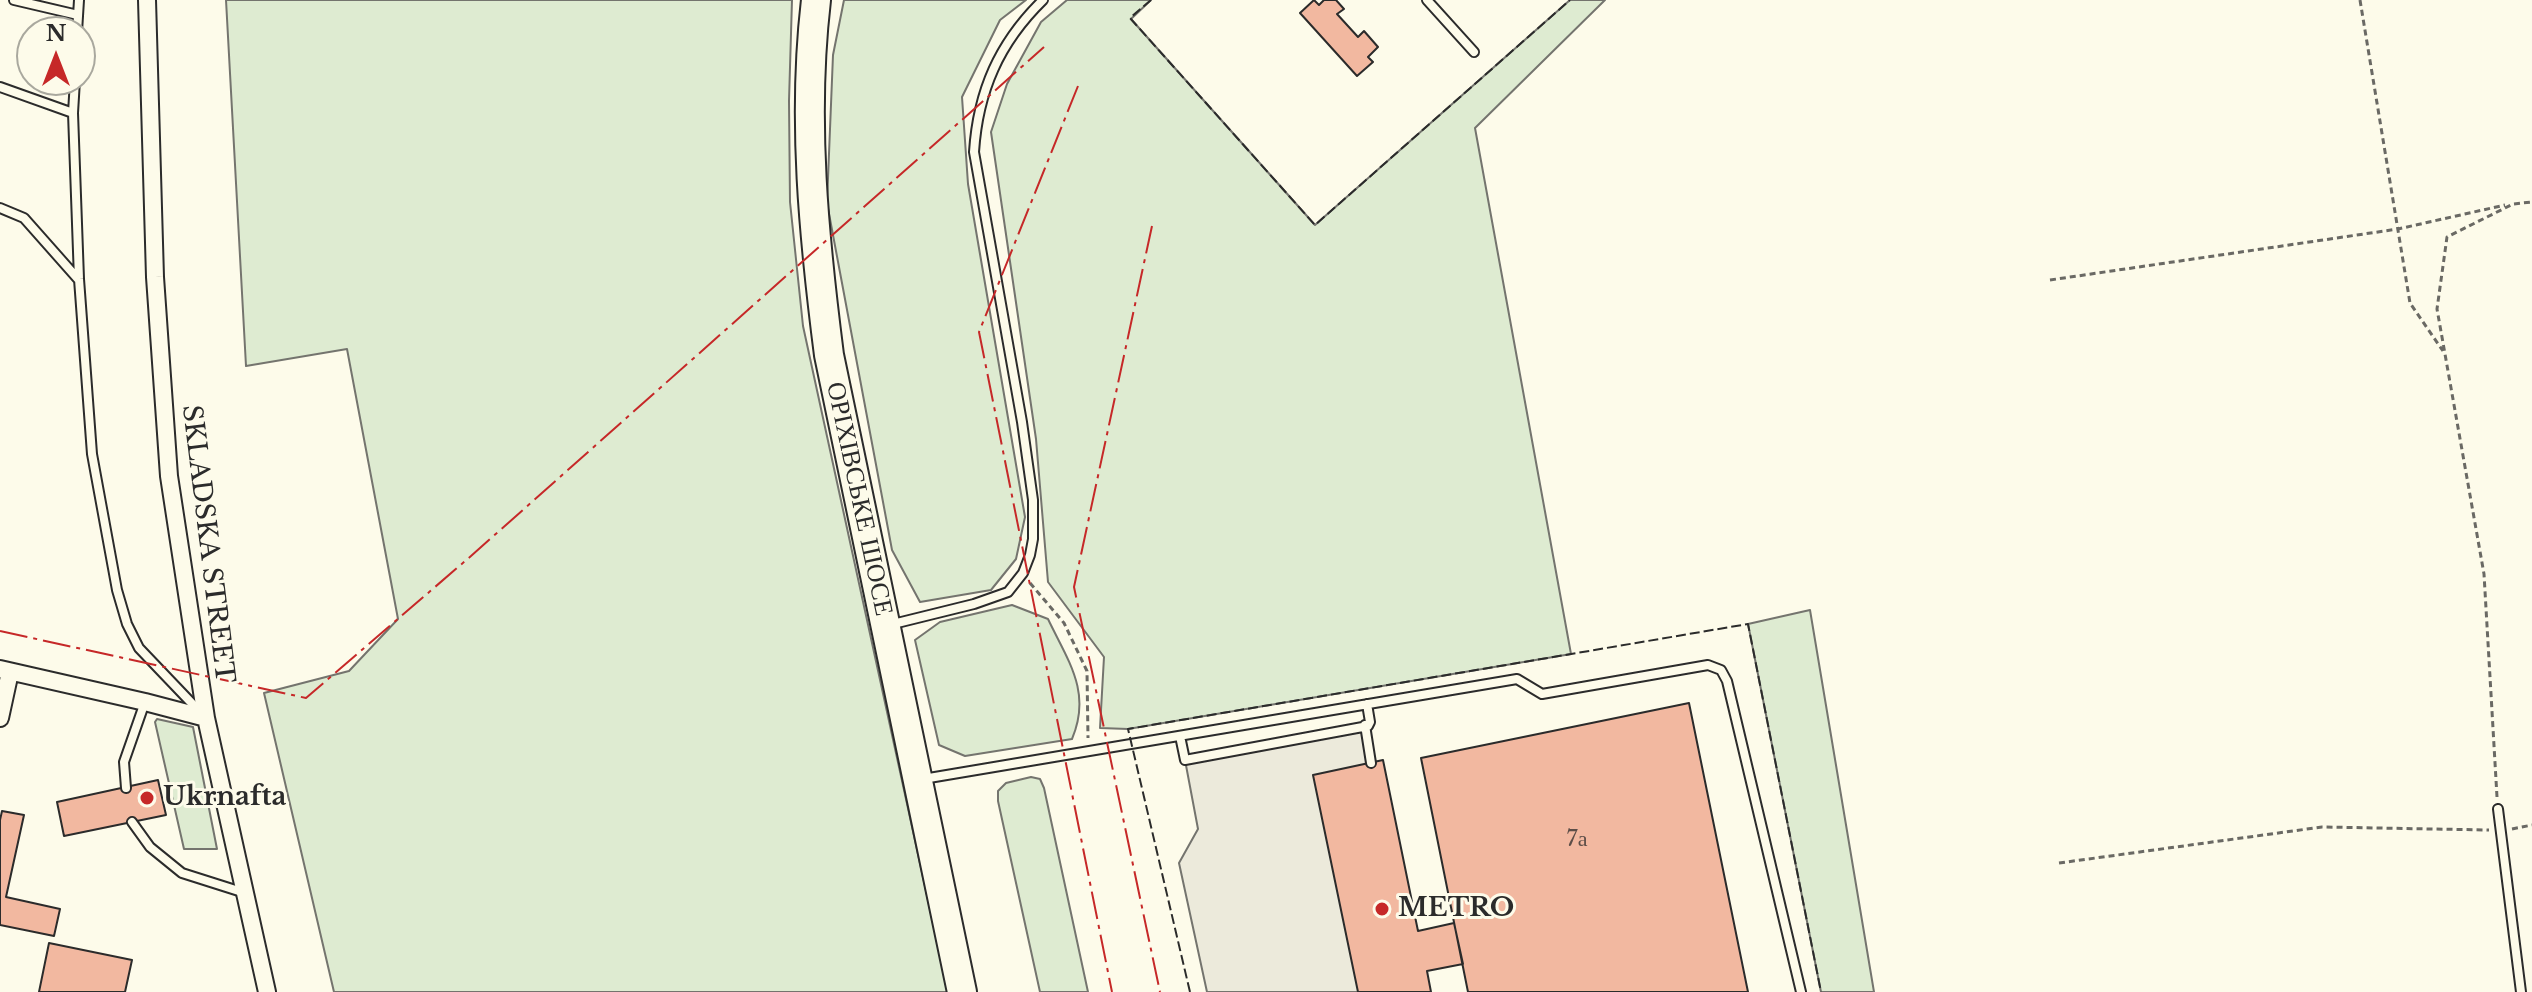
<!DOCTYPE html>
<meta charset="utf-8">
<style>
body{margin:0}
#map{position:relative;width:2532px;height:992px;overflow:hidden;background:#fdfbea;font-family:"Libre Baskerville",serif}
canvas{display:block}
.north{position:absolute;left:16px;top:16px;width:80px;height:80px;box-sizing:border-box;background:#fdfbea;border:2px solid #a9a89e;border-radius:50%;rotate:0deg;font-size:22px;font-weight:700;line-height:32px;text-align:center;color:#2b2b2b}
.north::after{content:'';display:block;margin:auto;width:28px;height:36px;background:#c62828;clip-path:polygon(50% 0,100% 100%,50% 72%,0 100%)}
</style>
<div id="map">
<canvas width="2532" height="992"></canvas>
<div class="north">N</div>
</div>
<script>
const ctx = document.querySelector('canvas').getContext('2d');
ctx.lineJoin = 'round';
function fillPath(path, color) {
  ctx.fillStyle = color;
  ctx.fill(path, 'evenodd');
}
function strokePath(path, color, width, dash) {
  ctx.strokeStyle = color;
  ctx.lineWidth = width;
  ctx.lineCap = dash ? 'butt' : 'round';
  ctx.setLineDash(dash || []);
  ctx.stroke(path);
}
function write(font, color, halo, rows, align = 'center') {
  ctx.font = font + ' "Libre Baskerville",serif';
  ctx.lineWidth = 6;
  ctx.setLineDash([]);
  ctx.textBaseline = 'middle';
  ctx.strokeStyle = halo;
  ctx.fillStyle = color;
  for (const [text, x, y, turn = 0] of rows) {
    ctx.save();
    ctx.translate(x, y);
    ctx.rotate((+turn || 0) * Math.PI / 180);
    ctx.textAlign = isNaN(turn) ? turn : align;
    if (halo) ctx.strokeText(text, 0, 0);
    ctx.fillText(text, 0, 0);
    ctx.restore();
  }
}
const green = new Path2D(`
 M 226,0 L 792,0 L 789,101 L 790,202 L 803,326 L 948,992 L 334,992 L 264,693 L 349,671 L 398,619 L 347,349 L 246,366 Z
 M 844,0 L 1026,0 L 1000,20 L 962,97 L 968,184 L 1025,517 L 1016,559 L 991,590 L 920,602 L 892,550 L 827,203 L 833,55 Z
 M 1067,0 L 1151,0 L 1131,19 L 1315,225 L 1570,0 L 1605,0 L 1475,128 L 1571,654 L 1128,729 L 1100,728 L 1104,657 L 1048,582 L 1036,439 L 991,132 L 1007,84 L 1041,22 Z
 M 1012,605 L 1048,619 C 1068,661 1092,692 1072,739 L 965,756 L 939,745 L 915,640 L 940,622 Z
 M 1810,610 L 1874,992 L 1821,992 L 1748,624 Z
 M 157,719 L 193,727 L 217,849 L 184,849 L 155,722 Z
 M 1031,777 L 1040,779 L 1044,788 L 1088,992 L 1040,992 L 998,801 L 998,791 L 1006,783 Z`);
fillPath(green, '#deebd1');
strokePath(green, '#74746e', 2);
const parking = new Path2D(`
 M 1365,725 L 1422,992 L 1207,992 L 1179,863 L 1198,829 L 1185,760 Z`);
fillPath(parking, '#eceadb');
strokePath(parking, '#74746e', 2);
const building = new Path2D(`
 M 1314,0 L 1319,5 L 1324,0 L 1336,0 L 1344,9 L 1337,14 L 1358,37 L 1364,31 L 1378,47 L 1368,57 L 1373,62 L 1357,76 L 1300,13 Z
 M 1689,703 L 1748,992 L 1468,992 L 1421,758 Z
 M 1383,760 L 1418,931 L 1454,923 L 1463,964 L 1427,971 L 1431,992 L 1358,992 L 1313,775 Z
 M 158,780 L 166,815 L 64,836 L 57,802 Z
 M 2,811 L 24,815 L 6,897 L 60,909 L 54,936 L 0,925 L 0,820 Z
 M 49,943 L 132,960 L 125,992 L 39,992 Z`);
fillPath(building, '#f2b8a0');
strokePath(building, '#2b2b2b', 2);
const service = new Path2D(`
 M 14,0 L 78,15
 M 1427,0 L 1474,52
 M 77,32 L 79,0
 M 75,80 L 73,113 L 79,279 L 92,454 L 117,590 L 127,624 L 139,648 L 202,714
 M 0,87 L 73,113
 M 0,208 L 24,218 L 78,279
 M 889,625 L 974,604 L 1008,592 L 1023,573 L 1030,555 L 1033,539 L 1033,500 L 1022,422 L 974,152 C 978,91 999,43 1043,0
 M 1365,725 L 1371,763
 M 1180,736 L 1185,760 L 1368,726 L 1370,722 L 1367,704
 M 923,779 L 1517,679 L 1542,694 L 1708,665 L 1721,670 L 1727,681 L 1801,992
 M 126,788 L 124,762 L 145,702
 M 2498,809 L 2521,992
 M 132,822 L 150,847 L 182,873 L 245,893`);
const minor = new Path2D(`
 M 147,0 L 155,277 L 169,476 L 206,718 L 267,992
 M 0,669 L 145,702 L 206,718
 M 0,718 L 10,672`);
const trunk = new Path2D(`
 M 816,0 C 802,119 814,238 829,355 L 962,992`);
strokePath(service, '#2b2b2b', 12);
strokePath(minor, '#2b2b2b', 20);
strokePath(trunk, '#2b2b2b', 32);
strokePath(new Path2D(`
 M 2360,0 L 2410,303 L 2443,351
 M 2050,280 L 2398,229 L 2505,205
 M 1030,583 L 1064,623 L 1087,671 L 1088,738
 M 2497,797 L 2484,574 L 2437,309 L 2447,237 L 2513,204 L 2532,202
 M 2512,829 L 2532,825
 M 2059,863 L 2322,827 L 2489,830`), '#6a6964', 3, [6, 4]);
strokePath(service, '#fdfbea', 8);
strokePath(minor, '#fdfbea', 16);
strokePath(trunk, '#fdfbea', 28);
strokePath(new Path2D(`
 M 1151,0 L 1130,18 L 1315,225 L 1570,0
 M 1190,992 L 1128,729 L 1748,624 L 1821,992`), '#2b2b2b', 2, [10, 4]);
strokePath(new Path2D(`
 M 1078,86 L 979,332 L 1112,992
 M 1152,226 L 1074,587 L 1160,992
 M 0,631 L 306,698 L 471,556 L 1044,47`), '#c62828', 2, [28, 6, 4, 6]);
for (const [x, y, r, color] of [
 [147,798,8,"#c62828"],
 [1382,909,8,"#c62828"]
]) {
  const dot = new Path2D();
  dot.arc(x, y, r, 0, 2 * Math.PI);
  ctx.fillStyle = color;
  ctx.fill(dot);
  strokePath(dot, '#fdfbea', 3);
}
write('22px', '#5d4e48', null, [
 ["7а",1577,840]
]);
write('26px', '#2b2b2b', '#fdfbea', [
 ["ОРІХІВСЬКЕ ШОСЕ",859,499,78],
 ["SKLADSKA STREET",207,544,83]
]);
write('bold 26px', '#2b2b2b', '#fdfbea', [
 ["Ukrnafta",163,798],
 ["METRO",1398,909]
], 'left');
</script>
